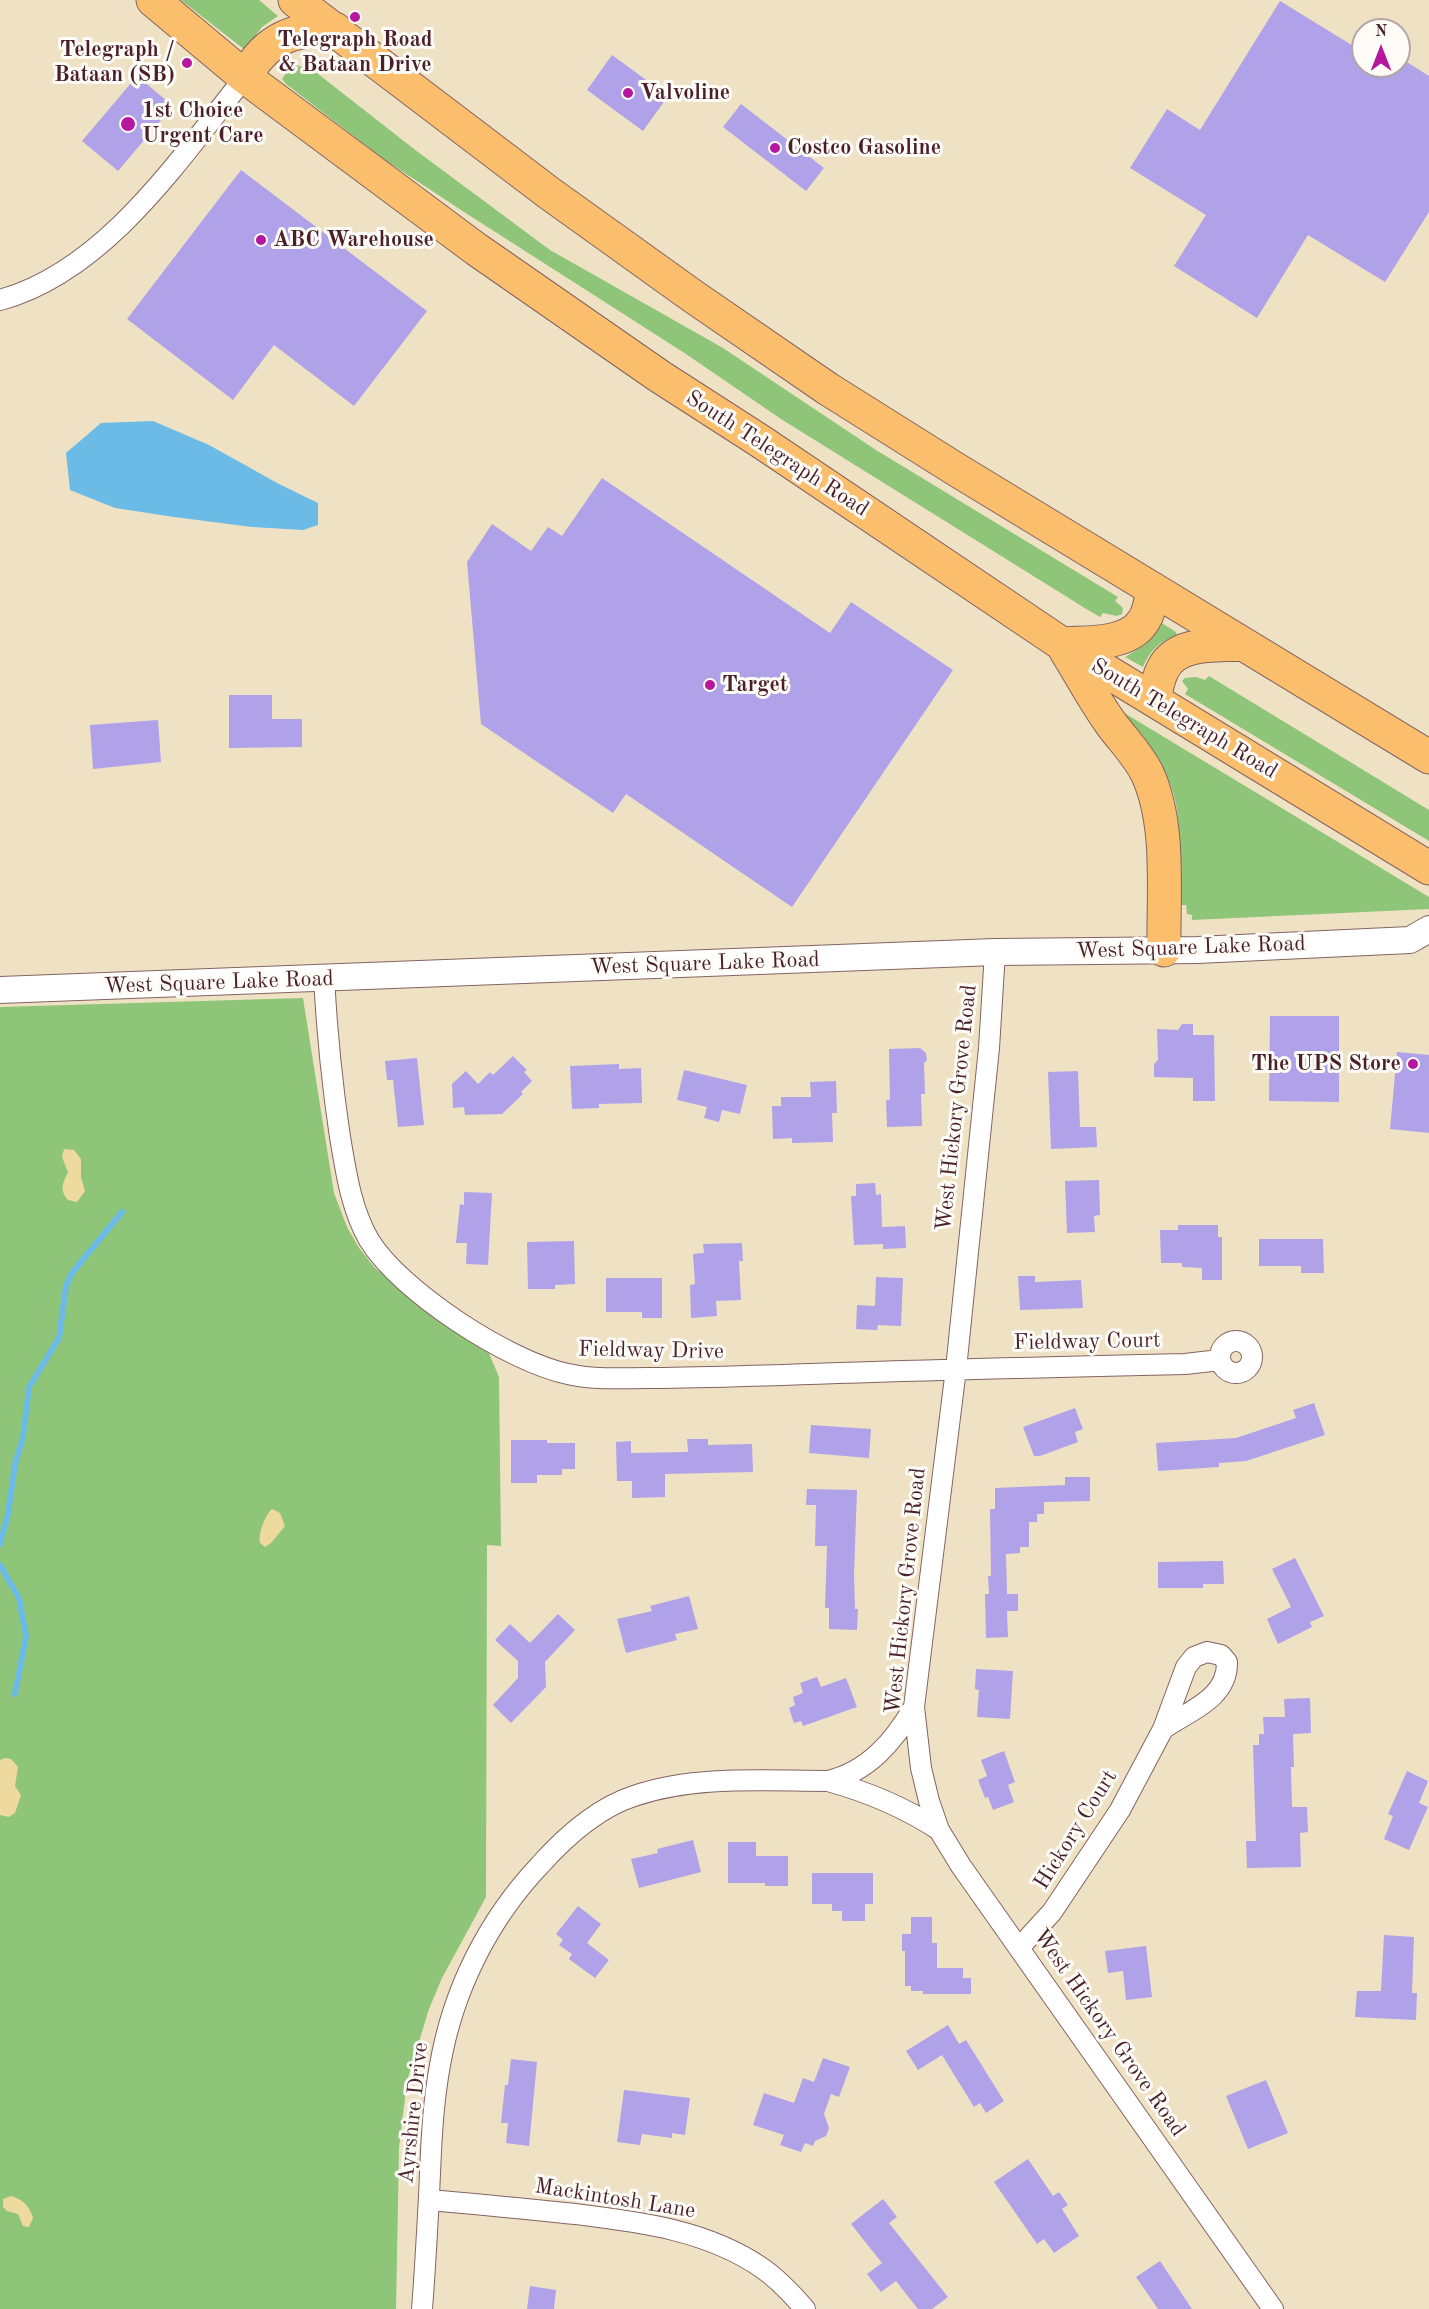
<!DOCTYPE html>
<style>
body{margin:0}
#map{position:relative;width:1429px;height:2309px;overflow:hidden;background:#efe2c4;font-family:"Old Standard TT",serif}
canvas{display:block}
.north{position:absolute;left:1351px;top:18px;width:60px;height:60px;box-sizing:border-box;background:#fdfcf7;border:2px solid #b5a4a5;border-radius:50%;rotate:0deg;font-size:16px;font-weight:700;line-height:24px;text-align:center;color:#4a1f2b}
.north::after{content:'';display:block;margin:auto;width:21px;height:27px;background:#b5179e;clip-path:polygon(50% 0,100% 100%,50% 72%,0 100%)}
</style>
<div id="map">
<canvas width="1429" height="2309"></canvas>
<div class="north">N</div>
</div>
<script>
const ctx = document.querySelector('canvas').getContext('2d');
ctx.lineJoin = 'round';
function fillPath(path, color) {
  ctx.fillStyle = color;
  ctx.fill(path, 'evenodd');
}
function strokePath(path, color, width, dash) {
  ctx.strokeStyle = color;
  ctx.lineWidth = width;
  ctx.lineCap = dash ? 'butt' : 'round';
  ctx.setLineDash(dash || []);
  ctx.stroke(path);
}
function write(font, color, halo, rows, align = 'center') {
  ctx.font = font + ' "Old Standard TT",serif';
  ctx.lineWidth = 6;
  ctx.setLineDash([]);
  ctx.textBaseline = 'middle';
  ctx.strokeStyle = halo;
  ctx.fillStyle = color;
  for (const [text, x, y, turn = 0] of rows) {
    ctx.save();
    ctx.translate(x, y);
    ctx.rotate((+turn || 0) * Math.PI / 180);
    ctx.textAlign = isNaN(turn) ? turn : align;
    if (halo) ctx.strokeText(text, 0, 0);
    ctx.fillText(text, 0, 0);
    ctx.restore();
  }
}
fillPath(new Path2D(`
 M 181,0 L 259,0 L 278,16 L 262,27 L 245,50 Z
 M 282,63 L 292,63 L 301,67 L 304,63 L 414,149 L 550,250 L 723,348 L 876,450 L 1118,597 L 1115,601 L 1123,608 L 1122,614 L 1117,616 L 1103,613 L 1100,617 L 1088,610 L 781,419 L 686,354 L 461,210 L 385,160 L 286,84 L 282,79 L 285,75 L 281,68 Z
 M 1160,622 L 1176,632 L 1177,635 C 1160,641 1150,650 1143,667 L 1125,657 L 1145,645 Z
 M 1209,676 L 1429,810 L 1429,841 L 1185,694 L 1188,689 L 1182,681 L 1185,678 L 1196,677 L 1205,680 Z
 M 1111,705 L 1429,897 L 1429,909 L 1192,920 L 1192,915 L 1187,914 L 1186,905 L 1181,905 C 1179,871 1183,817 1171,786 C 1159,755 1132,730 1111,705 Z
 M 303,998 L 334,1193 L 347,1227 L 359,1248 L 375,1268 L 488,1351 L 499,1377 L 501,1546 L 487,1545 L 486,1897 L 442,1978 L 429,2009 L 407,2081 L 399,2148 L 396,2309 L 0,2309 L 0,1007 Z`), '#8ec578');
fillPath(new Path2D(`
 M 64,1149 L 74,1150 L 81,1159 L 81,1177 L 85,1191 L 77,1202 L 68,1200 C 59,1190 63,1182 68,1172 L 62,1157 Z
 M 272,1509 L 280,1513 L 285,1526 L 271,1543 L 265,1547 L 260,1543 C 258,1534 265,1515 272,1509 Z
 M 5,1758 L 11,1759 L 18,1767 L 15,1786 L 21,1795 L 15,1813 L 9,1817 L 0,1815 L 0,1760 Z
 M 11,2196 C 22,2199 30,2206 33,2218 L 29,2227 L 23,2226 L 18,2214 L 7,2211 L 3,2207 L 3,2199 Z`), '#eeda9e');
fillPath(new Path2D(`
 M 153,421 L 209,445 L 279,484 L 318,503 L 318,525 L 303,530 L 252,527 L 174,517 L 115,508 L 70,490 L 66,453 L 101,423 Z`), '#6bbbe6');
strokePath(new Path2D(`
 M 0,1544 L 8,1514 L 15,1464 L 23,1437 L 29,1387 L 59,1338 L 66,1286 L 71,1274 L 122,1212
 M 0,1565 L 19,1598 L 26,1636 L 15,1694`), '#6bbbe6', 6);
fillPath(new Path2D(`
 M 1280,1 L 1363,52 L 1363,66 L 1399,66 L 1399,57 L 1429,76 L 1429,212 L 1385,282 L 1308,235 L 1257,318 L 1174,266 L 1206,215 L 1130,168 L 1167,109 L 1200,130 Z
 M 612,55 L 668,96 L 643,131 L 587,90 Z
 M 137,76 L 173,106 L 118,171 L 82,141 Z
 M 741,104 L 824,168 L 806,191 L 723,127 Z
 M 241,170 L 427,311 L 354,406 L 274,345 L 233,400 L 127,319 Z
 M 602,478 L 830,633 L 851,602 L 953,670 L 792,907 L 626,794 L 613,813 L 481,724 L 467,562 L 492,524 L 531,551 L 548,527 L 562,536 Z
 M 229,695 L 272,695 L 272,719 L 302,719 L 302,747 L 229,748 Z
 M 158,720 L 161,762 L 93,769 L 90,725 Z
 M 1270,1016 L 1339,1016 L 1339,1102 L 1269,1101 Z
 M 1182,1024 L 1193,1024 L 1193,1035 L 1214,1035 L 1215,1101 L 1193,1101 L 1193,1078 L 1154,1077 L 1154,1064 L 1158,1060 L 1157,1029 L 1178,1030 Z
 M 920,1048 L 926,1053 L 927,1060 L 924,1063 L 925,1094 L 921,1094 L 922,1126 L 887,1127 L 886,1100 L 890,1100 L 889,1049 Z
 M 1397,1052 L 1429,1055 L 1429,1133 L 1390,1129 Z
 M 513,1056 L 527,1070 L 524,1072 L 532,1081 L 521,1092 L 523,1094 L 502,1114 L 465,1115 L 464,1107 L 453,1108 L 452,1084 L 466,1071 L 478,1084 L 490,1072 L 493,1075 Z
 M 417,1058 L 424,1125 L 398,1127 L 393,1080 L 387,1080 L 385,1061 Z
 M 619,1064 L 619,1069 L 641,1068 L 642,1103 L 599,1104 L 599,1108 L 572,1109 L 570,1066 Z
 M 684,1070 L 747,1085 L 740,1114 L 722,1110 L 719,1122 L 704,1118 L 707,1107 L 677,1100 Z
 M 1078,1071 L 1080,1127 L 1096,1127 L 1097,1147 L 1051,1149 L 1048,1072 Z
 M 836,1081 L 837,1113 L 832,1113 L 833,1142 L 792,1143 L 792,1138 L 773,1139 L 772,1106 L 781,1106 L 781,1097 L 811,1097 L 810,1082 Z
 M 1099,1180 L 1100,1215 L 1094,1216 L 1095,1232 L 1067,1233 L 1065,1181 Z
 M 875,1183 L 876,1195 L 881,1194 L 882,1227 L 905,1226 L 906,1248 L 883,1249 L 883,1244 L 854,1245 L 851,1196 L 856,1196 L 856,1184 Z
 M 464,1192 L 492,1193 L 488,1265 L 466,1264 L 467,1243 L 456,1243 L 460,1204 L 464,1205 Z
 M 1178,1225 L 1218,1225 L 1218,1237 L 1222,1237 L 1222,1280 L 1202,1280 L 1202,1268 L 1182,1267 L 1182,1263 L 1161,1263 L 1160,1230 L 1178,1230 Z
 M 1259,1239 L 1323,1239 L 1324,1273 L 1301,1273 L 1301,1266 L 1259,1266 Z
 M 574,1241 L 575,1284 L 555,1285 L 555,1289 L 528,1289 L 527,1242 Z
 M 742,1243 L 743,1261 L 739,1261 L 741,1300 L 716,1301 L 717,1316 L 691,1318 L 690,1285 L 695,1284 L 693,1254 L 704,1253 L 703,1244 Z
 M 1018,1276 L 1035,1276 L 1035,1282 L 1081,1280 L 1083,1308 L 1020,1310 Z
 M 876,1277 L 903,1278 L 901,1326 L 878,1325 L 877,1330 L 856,1329 L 857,1305 L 875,1306 Z
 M 606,1278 L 662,1278 L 662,1318 L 642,1318 L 642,1312 L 606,1312 Z
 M 1314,1403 L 1325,1435 L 1246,1461 L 1219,1463 L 1219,1467 L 1158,1471 L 1156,1443 L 1236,1438 L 1296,1418 L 1293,1410 Z
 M 1075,1408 L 1083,1429 L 1075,1432 L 1078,1442 L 1040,1456 L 1034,1456 L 1023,1427 Z
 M 811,1425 L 871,1429 L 869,1458 L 809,1453 Z
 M 687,1439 L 708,1439 L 708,1445 L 752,1444 L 753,1472 L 665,1474 L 665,1497 L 632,1498 L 632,1481 L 617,1481 L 616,1442 L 631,1441 L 631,1453 L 688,1452 Z
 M 511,1440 L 547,1440 L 547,1443 L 575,1443 L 575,1469 L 562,1469 L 562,1475 L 537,1475 L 537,1483 L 511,1483 Z
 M 1065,1477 L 1090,1477 L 1090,1501 L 1044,1502 L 1044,1514 L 1037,1514 L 1037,1522 L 1029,1522 L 1029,1547 L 1020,1547 L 1020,1553 L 1006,1554 L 1007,1594 L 1018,1594 L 1018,1611 L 1007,1611 L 1008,1637 L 986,1638 L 985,1594 L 989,1594 L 988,1576 L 991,1576 L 990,1509 L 995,1509 L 995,1488 L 1065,1485 Z
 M 807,1489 L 857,1490 L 854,1575 L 855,1609 L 858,1609 L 857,1630 L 829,1629 L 829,1608 L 825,1608 L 827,1546 L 815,1546 L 816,1505 L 806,1505 Z
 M 1295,1558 L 1324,1616 L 1310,1622 L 1312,1627 L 1278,1644 L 1267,1619 L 1291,1607 L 1272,1569 Z
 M 1220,1561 L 1223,1561 L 1224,1584 L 1203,1584 L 1203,1588 L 1158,1588 L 1158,1562 Z
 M 689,1596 L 698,1629 L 675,1634 L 677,1640 L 626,1653 L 617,1619 L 652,1611 L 650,1606 Z
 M 558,1614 L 575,1630 L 545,1662 L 546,1687 L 511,1723 L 493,1705 L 518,1678 L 518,1661 L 495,1640 L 510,1624 L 530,1643 Z
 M 976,1669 L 1013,1671 L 1010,1719 L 977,1717 L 979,1690 L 975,1689 Z
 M 817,1677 L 821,1687 L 846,1678 L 857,1707 L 803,1726 L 801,1721 L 794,1723 L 789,1708 L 795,1705 L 793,1697 L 803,1693 L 800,1683 Z
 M 1310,1698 L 1311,1733 L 1293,1734 L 1294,1767 L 1291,1767 L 1292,1807 L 1307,1807 L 1308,1832 L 1300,1833 L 1301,1867 L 1247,1868 L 1246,1841 L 1256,1841 L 1253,1745 L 1259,1745 L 1259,1734 L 1264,1734 L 1263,1717 L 1285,1717 L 1284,1699 Z
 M 1004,1751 L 1015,1782 L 1008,1785 L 1014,1802 L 993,1810 L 988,1797 L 985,1798 L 978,1780 L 987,1776 L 981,1760 Z
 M 1407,1771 L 1428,1781 L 1419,1803 L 1428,1807 L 1409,1850 L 1384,1839 L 1393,1816 L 1388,1814 Z
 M 693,1840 L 701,1872 L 639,1888 L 631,1859 L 658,1853 L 657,1849 Z
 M 728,1842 L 756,1842 L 756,1856 L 788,1856 L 788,1886 L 765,1886 L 765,1883 L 728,1883 Z
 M 812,1873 L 873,1873 L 873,1904 L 865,1904 L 865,1921 L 842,1921 L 842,1911 L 832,1911 L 832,1904 L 812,1904 Z
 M 578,1906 L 601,1924 L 587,1943 L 609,1960 L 595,1978 L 569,1959 L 572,1954 L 559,1945 L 563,1940 L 556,1934 Z
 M 911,1917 L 932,1917 L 932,1943 L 937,1943 L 937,1968 L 963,1968 L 963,1978 L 971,1978 L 971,1994 L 923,1994 L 923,1991 L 911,1991 L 911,1986 L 905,1986 L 905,1951 L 902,1951 L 902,1934 L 911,1934 Z
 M 1384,1935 L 1414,1937 L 1412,1993 L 1417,1993 L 1416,2020 L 1355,2017 L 1357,1991 L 1381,1991 Z
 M 1146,1946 L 1152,1997 L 1126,2000 L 1123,1971 L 1108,1973 L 1105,1951 Z
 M 948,2025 L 959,2044 L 966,2040 L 1004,2101 L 986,2113 L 980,2103 L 974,2107 L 942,2055 L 918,2070 L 906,2051 Z
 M 823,2058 L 850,2067 L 839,2097 L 831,2094 L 824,2114 L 829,2128 L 826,2136 L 815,2141 L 813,2146 L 805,2143 L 801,2152 L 780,2145 L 784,2135 L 753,2125 L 764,2093 L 794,2103 L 803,2078 L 814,2082 Z
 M 511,2059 L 537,2062 L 529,2146 L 506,2143 L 508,2123 L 501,2123 L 505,2085 L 508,2085 Z
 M 1266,2080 L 1288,2133 L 1248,2149 L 1226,2096 Z
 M 624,2090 L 690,2098 L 685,2135 L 672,2133 L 672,2138 L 642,2134 L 640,2145 L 617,2142 Z
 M 1028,2159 L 1053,2196 L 1059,2192 L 1068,2205 L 1062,2209 L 1079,2236 L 1054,2253 L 1044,2239 L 1037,2244 L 994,2182 Z
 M 883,2199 L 897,2217 L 889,2223 L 948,2297 L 932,2309 L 918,2309 L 896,2281 L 881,2292 L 867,2274 L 882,2263 L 851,2224 Z
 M 1160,2261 L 1192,2309 L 1158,2309 L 1136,2277 Z
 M 530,2286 L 556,2290 L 554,2309 L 527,2309 Z`), '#afa2e9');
const minor = new Path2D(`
 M 0,300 C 106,271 180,158 245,77
 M 995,952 L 989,1048 L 956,1369 L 914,1707 L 921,1768 L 929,1801 L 939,1830 L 961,1866 L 1273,2309
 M 324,979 C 327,1032 332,1084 340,1137 C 346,1172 351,1209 369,1240 C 400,1291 509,1362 568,1374 C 593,1380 621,1378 647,1378 C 692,1378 738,1376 783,1375 C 917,1370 1051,1367 1185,1364 L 1220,1360
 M1220 1357a16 16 0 1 1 32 0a16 16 0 1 1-32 0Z
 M 828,1781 C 868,1792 904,1807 939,1830
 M 1019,1948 L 1052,1912 L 1120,1810 L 1163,1729 L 1186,1667 L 1194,1657 L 1207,1652 L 1221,1655 L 1227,1662 C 1228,1699 1188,1711 1163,1729
 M 429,2200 C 478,2204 526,2209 575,2214 C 640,2222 707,2230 762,2268 C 778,2279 792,2294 805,2309
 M 422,2309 C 425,2271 427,2234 429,2196 C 431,2152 432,2108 440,2065 C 453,1990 488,1920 540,1865 C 566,1836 597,1808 634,1796 C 695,1775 765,1781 828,1781 C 868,1772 894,1741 914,1707`);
const tertiary = new Path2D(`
 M 0,990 L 995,952 L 1197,950 L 1410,940 L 1429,929`);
const trunk = new Path2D(`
 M 153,0 L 245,77 L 476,249 L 659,376 L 760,441 L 1062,644 L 1429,868
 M 295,0 L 549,193 L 694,297 L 828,389 L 957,470 L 1429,757
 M 245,77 C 266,39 293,28 335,29
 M 1062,644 C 1087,642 1129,646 1144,620 C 1150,611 1151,599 1153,589
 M 1066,651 C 1081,675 1095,702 1112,725 C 1124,741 1138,755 1147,773 C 1171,824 1163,895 1164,950
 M 1154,700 C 1156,690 1158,678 1163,669 C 1177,641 1216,646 1243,644`);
strokePath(minor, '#846361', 22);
strokePath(tertiary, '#846361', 28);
strokePath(trunk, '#846361', 35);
strokePath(minor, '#fff', 20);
strokePath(tertiary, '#fff', 26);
strokePath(trunk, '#fabe6d', 33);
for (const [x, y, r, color] of [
 [355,17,6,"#b5179e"],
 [187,63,6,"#b5179e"],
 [628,93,6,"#b5179e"],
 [128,124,8,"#b5179e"],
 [775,148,6,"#b5179e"],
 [261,240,6,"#b5179e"],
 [710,685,6,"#b5179e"],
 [1413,1064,6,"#b5179e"]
]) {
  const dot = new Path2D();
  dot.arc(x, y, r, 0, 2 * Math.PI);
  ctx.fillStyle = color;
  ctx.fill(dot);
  strokePath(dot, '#fdfcf7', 2);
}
write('bold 22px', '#4a1f2b', '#fdfcf7', [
 ["Telegraph Road",355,40,"center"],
 ["& Bataan Drive",355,65,"center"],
 ["Telegraph /",175,50,"right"],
 ["Bataan (SB)",175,75,"right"],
 ["Valvoline",640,93],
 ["1st Choice",142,111],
 ["Urgent Care",142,136],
 ["Costco Gasoline",787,148],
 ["ABC Warehouse",273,240],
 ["Target",722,685],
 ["The UPS Store",1401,1064,"right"]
], 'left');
write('22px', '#4a1f2b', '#fdfcf7', [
 ["South Telegraph Road",777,454,33],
 ["South Telegraph Road",1184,719,31],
 ["West Square Lake Road",1191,948,-2],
 ["West Square Lake Road",705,964,-2],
 ["West Square Lake Road",219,983,-2],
 ["West Hickory Grove Road",957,1108,-84],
 ["Fieldway Court",1087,1342,-1],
 ["Fieldway Drive",651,1351,1],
 ["West Hickory Grove Road",906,1591,-84],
 ["Hickory Court",1076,1830,-58],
 ["West Hickory Grove Road",1109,2033,55],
 ["Ayrshire Drive",414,2113,-84],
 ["Mackintosh Lane",615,2199,9]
]);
</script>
